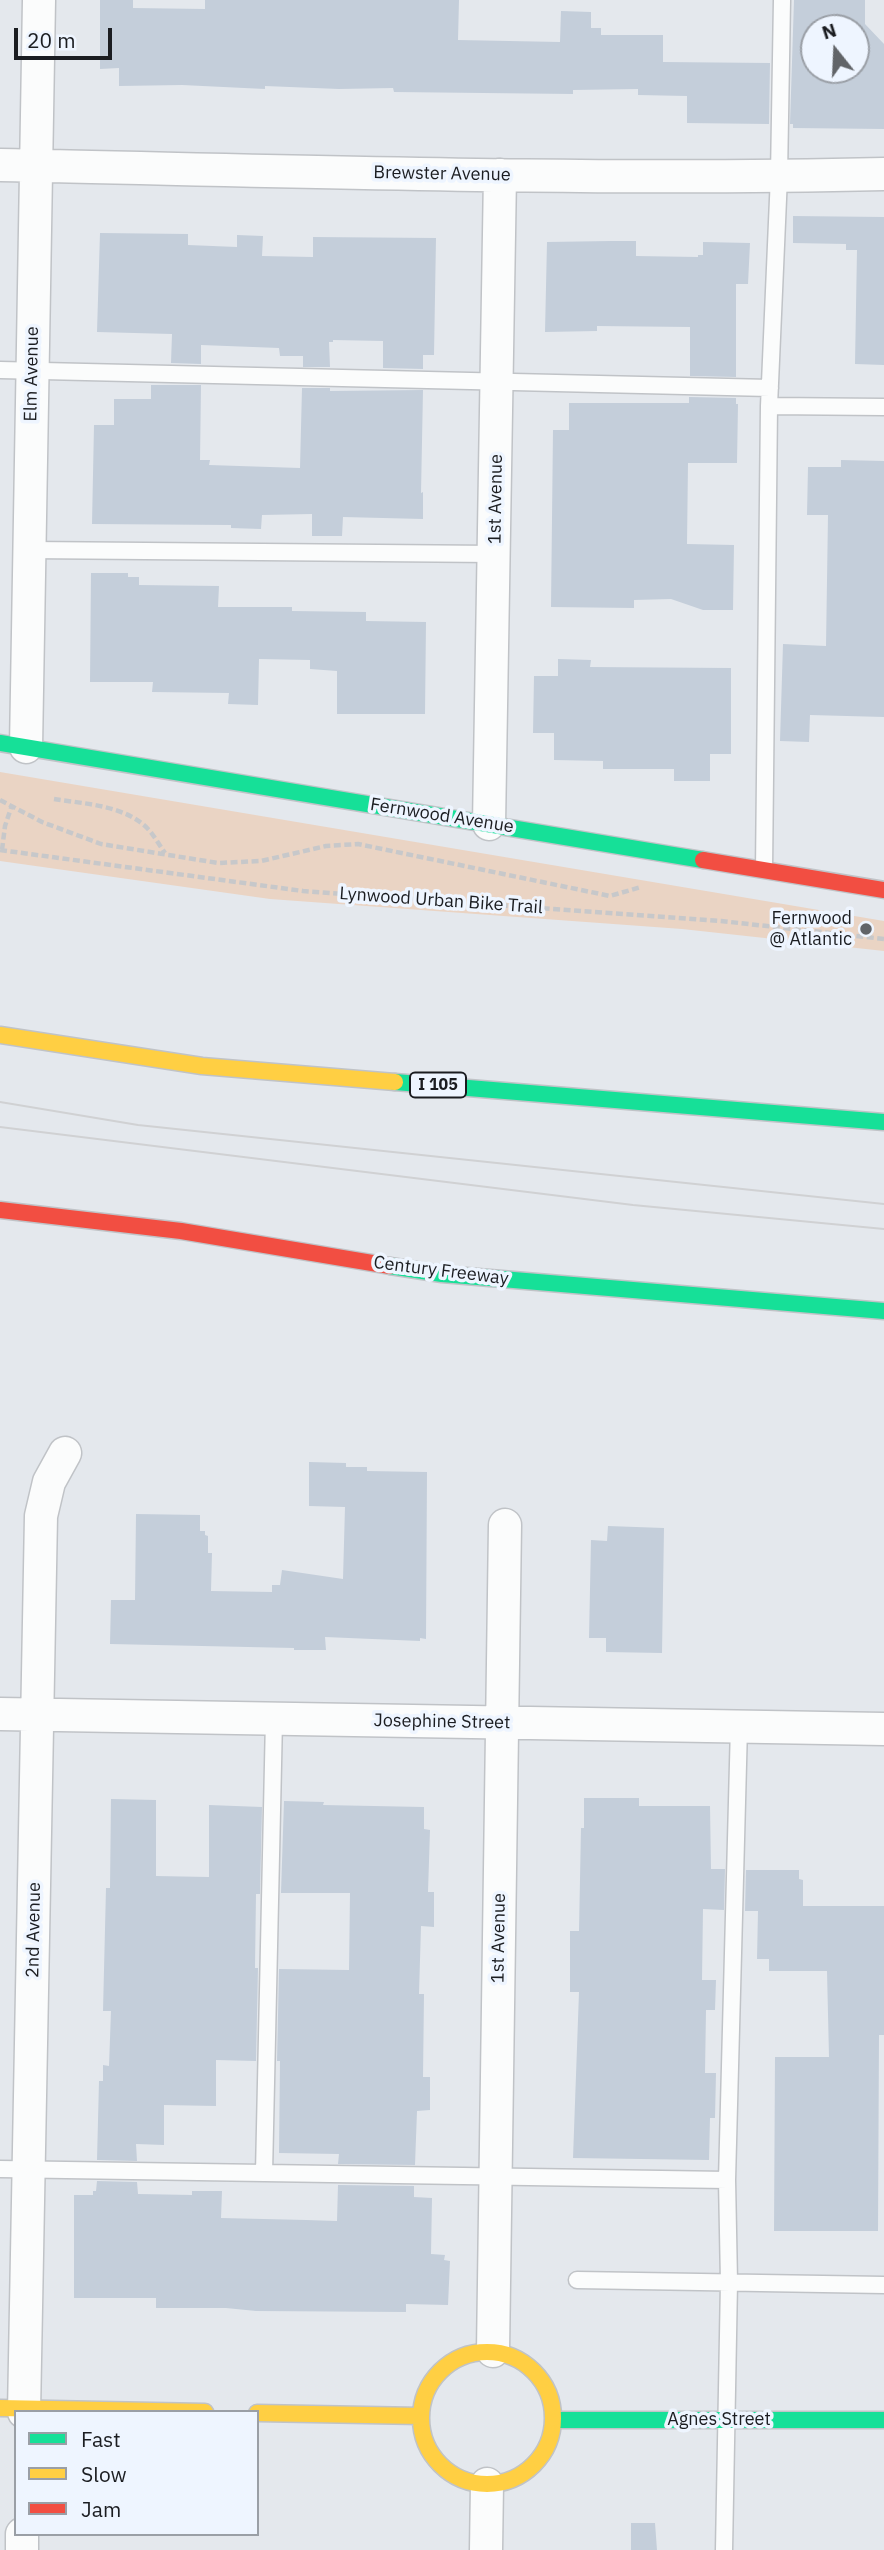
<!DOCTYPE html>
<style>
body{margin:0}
#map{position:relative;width:884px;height:2550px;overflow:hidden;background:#e4e8ed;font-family:"IBM Plex Sans",sans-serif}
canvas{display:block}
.legend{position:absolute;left:14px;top:2410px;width:245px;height:126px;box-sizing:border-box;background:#eef5ff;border:2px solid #9a9fa6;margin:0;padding:9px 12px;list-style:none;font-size:21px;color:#1b1d21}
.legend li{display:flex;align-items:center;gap:14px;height:35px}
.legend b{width:35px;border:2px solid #9a9fa6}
.north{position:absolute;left:800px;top:14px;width:70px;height:70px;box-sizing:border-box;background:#eef5ff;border:2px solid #9a9fa6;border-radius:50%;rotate:342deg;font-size:19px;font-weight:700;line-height:28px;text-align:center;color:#1b1d21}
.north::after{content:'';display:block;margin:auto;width:24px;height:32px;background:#616468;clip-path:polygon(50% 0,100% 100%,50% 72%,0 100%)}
.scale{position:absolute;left:14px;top:28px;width:98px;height:32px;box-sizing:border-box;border:4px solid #1b1d21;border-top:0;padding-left:9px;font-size:21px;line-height:24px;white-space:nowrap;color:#1b1d21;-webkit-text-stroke:5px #eef5ff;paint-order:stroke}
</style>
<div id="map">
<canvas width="884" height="2550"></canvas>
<ul class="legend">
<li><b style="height:9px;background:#16e098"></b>Fast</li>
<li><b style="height:9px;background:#ffcf43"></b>Slow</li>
<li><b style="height:9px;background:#f24e42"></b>Jam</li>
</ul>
<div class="north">N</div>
<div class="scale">20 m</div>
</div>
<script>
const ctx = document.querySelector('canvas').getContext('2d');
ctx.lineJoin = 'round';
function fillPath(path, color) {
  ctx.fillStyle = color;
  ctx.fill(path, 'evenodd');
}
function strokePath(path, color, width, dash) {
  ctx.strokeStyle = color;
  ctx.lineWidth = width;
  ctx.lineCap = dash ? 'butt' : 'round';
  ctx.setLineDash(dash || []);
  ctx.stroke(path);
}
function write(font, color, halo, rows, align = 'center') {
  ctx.font = font + ' "IBM Plex Sans",sans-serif';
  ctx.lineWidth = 7;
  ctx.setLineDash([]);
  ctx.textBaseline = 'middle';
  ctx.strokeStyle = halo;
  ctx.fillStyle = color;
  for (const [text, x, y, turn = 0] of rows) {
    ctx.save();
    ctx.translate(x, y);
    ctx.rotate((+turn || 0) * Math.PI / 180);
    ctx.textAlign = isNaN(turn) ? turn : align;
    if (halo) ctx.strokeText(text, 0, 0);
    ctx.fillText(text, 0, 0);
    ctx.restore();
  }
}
fillPath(new Path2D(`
 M 0,772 L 884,921 L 884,951 L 682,929 L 270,899 L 0,861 Z`), '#ead4c4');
fillPath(new Path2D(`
 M 100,0 L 133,0 L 133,8 L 205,9 L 205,0 L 459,0 L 458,40 L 560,42 L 561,11 L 591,12 L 591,28 L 601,28 L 601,35 L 663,35 L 663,62 L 770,63 L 769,124 L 687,123 L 687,96 L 638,95 L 638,89 L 573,90 L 573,94 L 394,92 L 393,88 L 339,89 L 265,86 L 265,89 L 182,85 L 119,86 L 119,68 L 100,69 Z
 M 794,0 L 865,0 L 865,24 L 884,44 L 884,129 L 793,128 L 793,124 L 790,124 ZM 814,28 L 856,28 L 856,70 L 814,70 Z
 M 793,216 L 884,217 L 884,365 L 855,364 L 857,250 L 846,250 L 846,244 L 793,243 Z
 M 100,233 L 188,234 L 188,245 L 237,247 L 237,235 L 263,236 L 262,256 L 313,257 L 313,237 L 436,238 L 434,355 L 423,355 L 423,369 L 383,368 L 383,341 L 333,340 L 333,342 L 329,342 L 330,367 L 303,367 L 303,356 L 280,356 L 279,348 L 201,345 L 201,364 L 171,363 L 172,334 L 97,332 Z
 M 611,241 L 636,241 L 636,256 L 698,257 L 698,255 L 703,255 L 703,242 L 750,243 L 748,284 L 736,284 L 736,377 L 690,376 L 690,327 L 597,326 L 597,331 L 545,332 L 547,242 Z
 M 151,385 L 201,385 L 200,460 L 210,460 L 209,465 L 300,468 L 302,388 L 330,388 L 330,391 L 423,390 L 421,493 L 423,492 L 423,519 L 343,517 L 342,536 L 312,536 L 312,514 L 262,515 L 261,529 L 231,528 L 231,525 L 92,524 L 94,425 L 114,425 L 114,399 L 151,399 Z
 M 689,397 L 736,398 L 736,404 L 738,404 L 737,463 L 688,463 L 687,544 L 734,545 L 733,610 L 703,610 L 671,599 L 634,600 L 634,608 L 551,607 L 553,430 L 569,430 L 569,403 L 689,403 Z
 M 841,460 L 884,461 L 884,717 L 810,715 L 809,742 L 780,741 L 783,644 L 826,646 L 828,515 L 807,515 L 808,467 L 841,467 Z
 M 91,573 L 128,573 L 128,577 L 139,577 L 139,585 L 219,586 L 218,607 L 292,607 L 292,611 L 366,612 L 366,621 L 426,622 L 425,714 L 337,714 L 337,671 L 310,669 L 310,660 L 259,659 L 258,705 L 228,704 L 229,693 L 152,692 L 153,682 L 90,682 Z
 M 558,659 L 591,660 L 590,667 L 731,668 L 731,754 L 710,754 L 710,781 L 674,781 L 674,769 L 603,769 L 603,761 L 554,760 L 554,733 L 533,733 L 534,676 L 558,676 Z
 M 309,1462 L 346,1463 L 346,1467 L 367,1467 L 367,1471 L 427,1472 L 426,1639 L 420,1638 L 420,1641 L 325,1637 L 326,1650 L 294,1650 L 294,1648 L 110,1644 L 111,1600 L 135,1600 L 136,1514 L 200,1515 L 200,1531 L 205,1531 L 205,1535 L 208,1536 L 208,1553 L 212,1553 L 211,1591 L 272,1592 L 272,1585 L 280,1585 L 282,1570 L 343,1579 L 345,1507 L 309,1506 Z
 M 608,1526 L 664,1528 L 662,1653 L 606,1652 L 606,1638 L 589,1638 L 591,1540 L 607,1541 Z
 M 584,1798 L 639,1798 L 639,1806 L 710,1806 L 711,1869 L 725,1869 L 724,1910 L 703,1909 L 702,1980 L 716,1980 L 715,2010 L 706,2010 L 705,2073 L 716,2073 L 715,2118 L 710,2118 L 709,2160 L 573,2158 L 579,1992 L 570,1992 L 570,1931 L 579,1931 L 581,1828 L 584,1828 Z
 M 111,1799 L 156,1800 L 156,1876 L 209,1877 L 209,1805 L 262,1807 L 260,1894 L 256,1894 L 255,1968 L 258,1968 L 256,2061 L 216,2060 L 216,2106 L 164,2105 L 164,2145 L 136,2144 L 137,2161 L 97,2160 L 99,2081 L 103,2081 L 103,2065 L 109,2066 L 111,2011 L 103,2011 L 106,1888 L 110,1888 Z
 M 284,1801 L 324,1802 L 323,1805 L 424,1807 L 424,1829 L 430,1830 L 428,1892 L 434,1892 L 434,1927 L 421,1926 L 419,1994 L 424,1994 L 423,2077 L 430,2077 L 430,2110 L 417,2111 L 415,2165 L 338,2164 L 339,2154 L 279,2153 L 280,2061 L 277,2061 L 279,1969 L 349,1970 L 350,1893 L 281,1893 Z
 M 746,1870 L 799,1870 L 799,1879 L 803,1880 L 803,1906 L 884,1906 L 884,2035 L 879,2035 L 878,2231 L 774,2231 L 775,2057 L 829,2057 L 827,1971 L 769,1971 L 769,1959 L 757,1959 L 758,1911 L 745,1911 Z
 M 97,2181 L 137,2182 L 138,2194 L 192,2195 L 192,2191 L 222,2191 L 221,2218 L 306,2220 L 337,2221 L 338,2185 L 414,2186 L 414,2197 L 432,2198 L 431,2254 L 445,2255 L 444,2260 L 450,2261 L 448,2305 L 406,2304 L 406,2312 L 256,2311 L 226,2308 L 156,2308 L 156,2298 L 74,2298 L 74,2195 L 93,2195 L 93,2191 L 96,2191 Z
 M 631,2523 L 655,2523 L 657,2550 L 631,2550 Z`), '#c4ceda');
const lane = new Path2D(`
 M 0,370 L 770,388
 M 769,406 L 884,407
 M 29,550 L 494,554
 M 764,869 L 769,406 L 779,176 L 782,0
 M 0,2169 L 727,2180
 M 264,2173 L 274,1719
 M 577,2280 L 884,2285
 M 724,2550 L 729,2282 L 727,2180 L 739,1726`);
const street = new Path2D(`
 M 0,165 C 294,171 589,181 884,174
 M 26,747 L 39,0
 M 489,824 L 500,175
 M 0,1714 L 884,1729
 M 493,2351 L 505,1525
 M 24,2412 L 41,1516 L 49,1482 L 65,1453
 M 22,2550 L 22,2534
 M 486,2550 L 487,2484`);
const fast = new Path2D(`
 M 0,743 L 703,860
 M 395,1082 L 884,1122
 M 390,1266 L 442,1274 L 884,1311
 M 554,2420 L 884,2420`);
const slow = new Path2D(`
 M 0,1035 L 202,1066 L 395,1082
 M421 2418a66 66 0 1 1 132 0a66 66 0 1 1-132 0Z
 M 0,2408 L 205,2412
 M 257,2413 L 421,2416`);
const jam = new Path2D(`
 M 703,860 L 884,890
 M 0,1210 L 181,1231 L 390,1266`);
strokePath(lane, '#c0c3c7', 19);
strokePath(street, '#c0c3c7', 35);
strokePath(fast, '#c0c3c7', 19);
strokePath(slow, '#c0c3c7', 19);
strokePath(jam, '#c0c3c7', 19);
strokePath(new Path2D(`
 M 54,799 C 85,804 126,805 149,830 C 155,837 160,846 165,853
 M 0,800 L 42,822 L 101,844 L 218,863 L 261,861 L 326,846 L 358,844 L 610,896 L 641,887
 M 0,850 L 303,891 L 721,921 L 884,939
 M 2,850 L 5,826 L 12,805`), '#c7c8ca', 4.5, [7, 3.5]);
strokePath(lane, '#fbfcfc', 16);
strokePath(street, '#fbfcfc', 32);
strokePath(fast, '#16e098', 16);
strokePath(slow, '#ffcf43', 16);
strokePath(jam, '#f24e42', 16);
strokePath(new Path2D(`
 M 0,1102 L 138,1125 L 884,1204
 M 0,1127 L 633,1205 L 884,1229`), '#d0d1d3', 2);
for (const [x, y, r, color] of [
 [866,929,7,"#616468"]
]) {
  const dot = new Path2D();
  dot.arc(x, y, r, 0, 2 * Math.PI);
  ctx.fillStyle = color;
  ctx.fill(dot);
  strokePath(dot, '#eef5ff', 2.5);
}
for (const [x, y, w] of [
 [438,1085,56]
]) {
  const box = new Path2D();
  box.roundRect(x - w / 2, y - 12.5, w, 25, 5);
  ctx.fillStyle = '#eef5ff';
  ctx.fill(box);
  strokePath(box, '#1b1d21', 2);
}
write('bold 16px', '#1b1d21', null, [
 ["I 105",438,1085]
]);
write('18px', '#1b1d21', '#eef5ff', [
 ["Brewster Avenue",442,174,1],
 ["Elm Avenue",32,374,-89],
 ["1st Avenue",496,499,-89],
 ["Fernwood Avenue",442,816,9],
 ["Lynwood Urban Bike Trail",441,901,4],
 ["Century Freeway",441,1271,7],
 ["Josephine Street",442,1722,1],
 ["2nd Avenue",34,1930,-89],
 ["1st Avenue",499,1938,-89],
 ["Agnes Street",719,2420]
]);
write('18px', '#1b1d21', '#eef5ff', [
 ["Fernwood",852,919],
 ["@ Atlantic",852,940]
], 'right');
</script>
